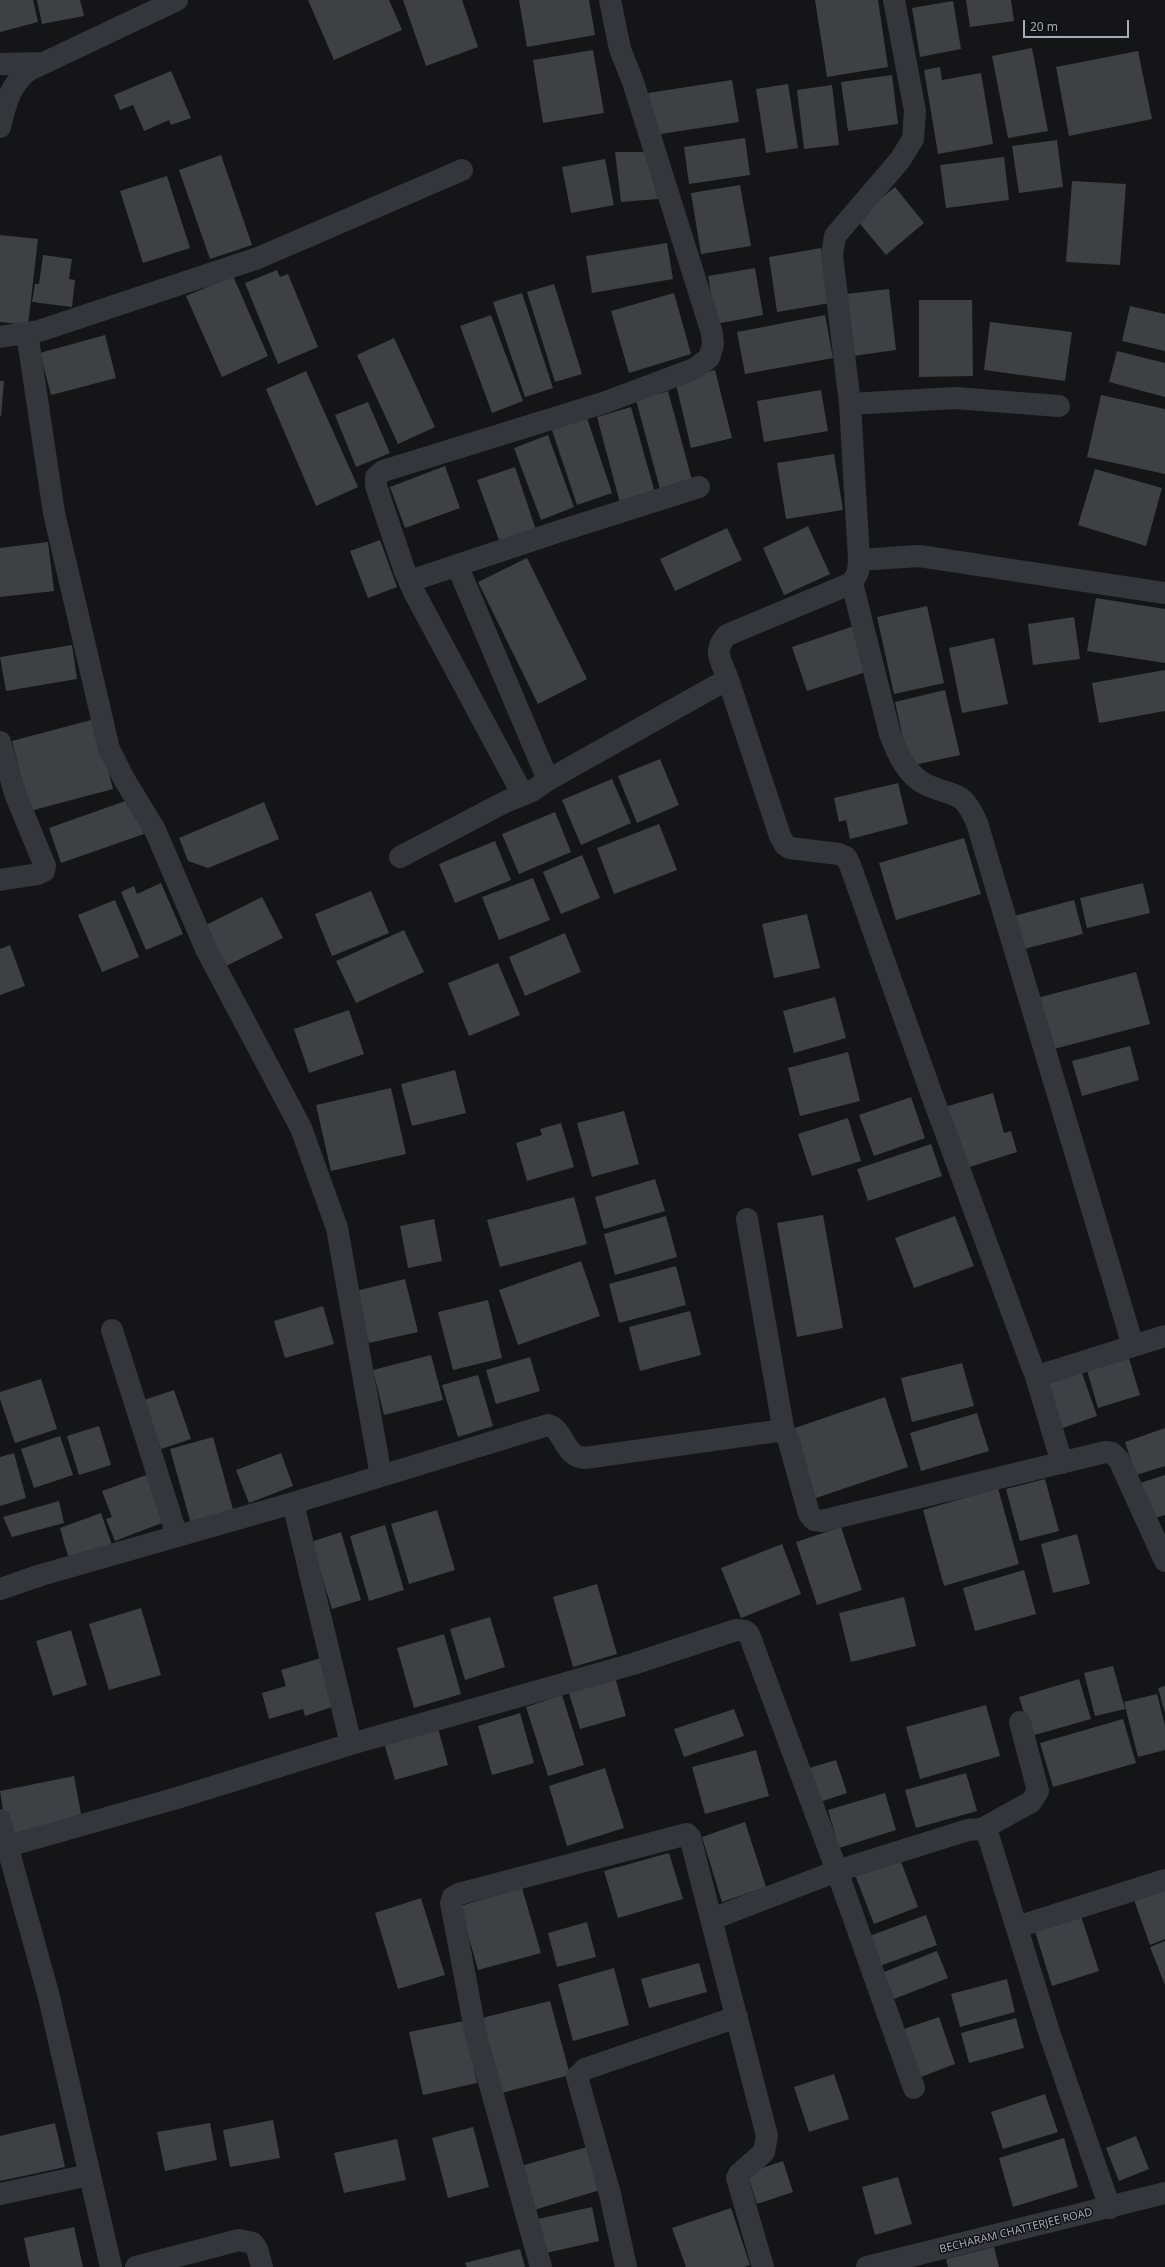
<!DOCTYPE html>
<style>
body{margin:0}
#map{position:relative;width:1165px;height:2267px;overflow:hidden;background:#151517;font-family:"Noto Sans",sans-serif}
canvas{display:block}
.scale{position:absolute;left:1023px;top:20px;width:106px;height:18px;box-sizing:border-box;border:2px solid #a6abb7;border-top:0;padding-left:5px;font-size:12px;line-height:14px;white-space:nowrap;color:#a6abb7;-webkit-text-stroke:3px #101012;paint-order:stroke}
</style>
<div id="map">
<canvas width="1165" height="2267"></canvas>
<div class="scale">20 m</div>
</div>
<script>
const ctx = document.querySelector('canvas').getContext('2d');
ctx.lineJoin = 'round';
function fillPath(path, color) {
  ctx.fillStyle = color;
  ctx.fill(path, 'evenodd');
}
function strokePath(path, color, width, dash) {
  ctx.strokeStyle = color;
  ctx.lineWidth = width;
  ctx.lineCap = dash ? 'butt' : 'round';
  ctx.setLineDash(dash || []);
  ctx.stroke(path);
}
function write(font, color, halo, rows, align = 'center') {
  ctx.font = font + ' "Noto Sans",sans-serif';
  ctx.lineWidth = 3;
  ctx.setLineDash([]);
  ctx.textBaseline = 'middle';
  ctx.strokeStyle = halo;
  ctx.fillStyle = color;
  for (const [text, x, y, turn = 0] of rows) {
    ctx.save();
    ctx.translate(x, y);
    ctx.rotate((+turn || 0) * Math.PI / 180);
    ctx.textAlign = isNaN(turn) ? turn : align;
    if (halo) ctx.strokeText(text, 0, 0);
    ctx.fillText(text, 0, 0);
    ctx.restore();
  }
}
fillPath(new Path2D(`
 M 0,0 L 33,0 L 38,22 L 0,32 Z
 M 37,0 L 80,0 L 84,16 L 42,24 Z
 M 308,0 L 389,0 L 402,30 L 334,60 Z
 M 403,0 L 462,0 L 478,47 L 426,66 Z
 M 519,0 L 589,0 L 595,35 L 527,47 Z
 M 815,0 L 878,0 L 888,67 L 827,77 Z
 M 966,0 L 1011,0 L 1014,21 L 970,27 Z
 M 953,1 L 961,49 L 920,57 L 912,8 Z
 M 1032,48 L 1048,131 L 1008,138 L 992,56 Z
 M 593,50 L 604,113 L 543,123 L 533,60 Z
 M 1138,51 L 1152,119 L 1069,136 L 1056,67 Z
 M 940,67 L 942,80 L 981,73 L 993,144 L 938,154 L 924,70 Z
 M 171,71 L 191,118 L 171,125 L 169,120 L 144,131 L 133,105 L 120,110 L 114,95 Z
 M 892,75 L 898,124 L 848,131 L 841,82 Z
 M 732,80 L 739,122 L 654,135 L 648,93 Z
 M 788,84 L 798,148 L 766,153 L 756,89 Z
 M 832,85 L 839,145 L 804,149 L 797,90 Z
 M 745,138 L 750,175 L 689,184 L 684,147 Z
 M 1057,140 L 1063,187 L 1019,193 L 1012,146 Z
 M 615,152 L 645,152 L 658,199 L 621,202 Z
 M 221,155 L 252,245 L 210,259 L 179,170 Z
 M 1004,157 L 1009,200 L 946,208 L 940,165 Z
 M 605,159 L 614,205 L 571,213 L 562,167 Z
 M 167,176 L 190,248 L 143,263 L 120,191 Z
 M 1072,181 L 1126,184 L 1120,265 L 1066,262 Z
 M 740,185 L 751,246 L 701,254 L 691,193 Z
 M 895,187 L 924,223 L 886,255 L 856,219 Z
 M 0,235 L 38,239 L 28,325 L 0,322 Z
 M 667,243 L 673,279 L 592,293 L 586,256 Z
 M 821,248 L 830,303 L 777,312 L 769,257 Z
 M 43,255 L 72,259 L 69,279 L 75,280 L 72,307 L 32,302 L 35,284 L 39,284 Z
 M 755,268 L 763,315 L 716,324 L 708,276 Z
 M 277,270 L 280,277 L 288,274 L 318,347 L 278,364 L 245,283 Z
 M 233,276 L 268,356 L 222,377 L 186,296 Z
 M 554,284 L 582,374 L 555,382 L 527,292 Z
 M 889,289 L 896,350 L 853,356 L 846,294 Z
 M 522,293 L 553,388 L 525,397 L 493,302 Z
 M 674,293 L 691,354 L 629,373 L 611,311 Z
 M 919,300 L 972,300 L 973,376 L 919,377 Z
 M 1130,306 L 1165,314 L 1165,351 L 1122,341 Z
 M 491,315 L 523,401 L 492,413 L 460,326 Z
 M 825,315 L 833,358 L 745,374 L 737,332 Z
 M 990,322 L 1072,332 L 1065,381 L 984,370 Z
 M 105,335 L 116,378 L 51,395 L 40,353 Z
 M 394,338 L 435,427 L 398,444 L 357,355 Z
 M 1117,351 L 1165,363 L 1165,397 L 1109,382 Z
 M 715,370 L 732,438 L 691,448 L 675,380 Z
 M 306,371 L 358,487 L 316,506 L 266,389 Z
 M 0,381 L 4,381 L 1,416 L 0,416 Z
 M 821,390 L 828,431 L 764,442 L 757,401 Z
 M 668,391 L 692,480 L 660,489 L 636,400 Z
 M 1101,395 L 1165,409 L 1165,474 L 1087,457 Z
 M 368,402 L 390,453 L 356,467 L 335,415 Z
 M 631,407 L 655,493 L 620,503 L 597,417 Z
 M 587,418 L 612,493 L 577,505 L 552,430 Z
 M 548,435 L 574,507 L 541,520 L 514,448 Z
 M 834,454 L 843,510 L 786,519 L 777,463 Z
 M 445,466 L 460,508 L 405,528 L 390,487 Z
 M 515,467 L 536,530 L 500,543 L 477,480 Z
 M 1095,469 L 1162,488 L 1146,546 L 1078,525 Z
 M 808,526 L 830,574 L 784,595 L 763,548 Z
 M 727,528 L 742,560 L 675,591 L 660,559 Z
 M 380,540 L 397,587 L 368,598 L 350,551 Z
 M 48,542 L 54,591 L 0,597 L 0,548 Z
 M 527,558 L 587,679 L 538,704 L 478,582 Z
 M 1096,598 L 1165,609 L 1165,663 L 1087,651 Z
 M 927,606 L 944,683 L 894,694 L 877,617 Z
 M 1074,617 L 1080,659 L 1033,665 L 1028,624 Z
 M 854,626 L 869,671 L 807,691 L 792,647 Z
 M 994,638 L 1008,704 L 962,713 L 949,648 Z
 M 72,645 L 77,679 L 6,691 L 0,657 Z
 M 1165,670 L 1165,711 L 1099,723 L 1092,683 Z
 M 945,690 L 960,755 L 909,766 L 895,702 Z
 M 95,719 L 113,789 L 30,811 L 12,741 Z
 M 660,759 L 679,805 L 637,823 L 618,776 Z
 M 612,779 L 631,823 L 581,845 L 562,800 Z
 M 898,783 L 908,824 L 850,839 L 846,820 L 839,822 L 834,798 Z
 M 131,799 L 144,834 L 61,863 L 49,828 Z
 M 264,802 L 279,839 L 208,868 L 188,861 L 179,838 Z
 M 555,812 L 571,852 L 519,874 L 502,834 Z
 M 659,824 L 677,870 L 614,894 L 597,848 Z
 M 964,838 L 981,894 L 896,920 L 879,863 Z
 M 495,841 L 511,880 L 455,903 L 439,864 Z
 M 582,855 L 600,898 L 561,914 L 543,872 Z
 M 533,878 L 550,920 L 499,940 L 482,897 Z
 M 161,883 L 183,934 L 146,950 L 121,892 L 134,886 L 137,894 Z
 M 1143,883 L 1150,913 L 1087,928 L 1080,898 Z
 M 371,891 L 389,933 L 332,956 L 315,914 Z
 M 262,897 L 283,938 L 218,970 L 198,929 Z
 M 115,900 L 139,957 L 102,972 L 78,915 Z
 M 1074,900 L 1083,934 L 1020,950 L 1010,917 Z
 M 807,914 L 820,968 L 774,978 L 762,924 Z
 M 404,930 L 424,972 L 356,1003 L 336,961 Z
 M 565,933 L 581,972 L 525,996 L 509,957 Z
 M 10,945 L 25,986 L 0,995 L 0,949 Z
 M 498,963 L 520,1015 L 469,1036 L 448,983 Z
 M 1136,972 L 1150,1024 L 1050,1050 L 1037,998 Z
 M 835,997 L 846,1038 L 794,1053 L 783,1011 Z
 M 349,1010 L 364,1054 L 309,1073 L 294,1029 Z
 M 1130,1046 L 1139,1080 L 1082,1096 L 1072,1061 Z
 M 848,1052 L 860,1101 L 800,1116 L 788,1068 Z
 M 455,1070 L 466,1113 L 412,1126 L 401,1084 Z
 M 391,1088 L 406,1154 L 331,1171 L 316,1105 Z
 M 993,1093 L 1004,1133 L 1011,1131 L 1017,1152 L 960,1170 L 941,1108 Z
 M 911,1097 L 925,1138 L 874,1156 L 859,1115 Z
 M 624,1111 L 639,1164 L 592,1177 L 577,1123 Z
 M 848,1118 L 861,1161 L 812,1176 L 798,1134 Z
 M 561,1123 L 574,1167 L 527,1181 L 516,1143 L 542,1135 L 540,1129 Z
 M 931,1144 L 942,1176 L 868,1201 L 857,1169 Z
 M 655,1179 L 665,1211 L 604,1229 L 595,1197 Z
 M 574,1197 L 587,1244 L 500,1267 L 487,1220 Z
 M 823,1215 L 843,1328 L 797,1337 L 777,1223 Z
 M 666,1216 L 677,1257 L 615,1275 L 604,1234 Z
 M 955,1216 L 974,1266 L 914,1288 L 895,1238 Z
 M 434,1219 L 442,1261 L 408,1268 L 400,1226 Z
 M 581,1261 L 600,1316 L 518,1345 L 499,1290 Z
 M 676,1266 L 686,1305 L 619,1323 L 609,1284 Z
 M 405,1279 L 418,1332 L 369,1343 L 356,1291 Z
 M 488,1300 L 502,1358 L 453,1370 L 438,1312 Z
 M 323,1306 L 334,1344 L 285,1358 L 274,1321 Z
 M 690,1311 L 701,1355 L 640,1371 L 629,1327 Z
 M 431,1355 L 443,1400 L 384,1415 L 373,1370 Z
 M 1128,1355 L 1140,1395 L 1098,1408 L 1086,1367 Z
 M 530,1357 L 540,1391 L 496,1404 L 486,1370 Z
 M 962,1363 L 974,1406 L 912,1422 L 901,1378 Z
 M 1081,1370 L 1097,1416 L 1060,1429 L 1044,1383 Z
 M 478,1375 L 493,1426 L 458,1437 L 442,1385 Z
 M 41,1379 L 57,1429 L 15,1443 L 0,1399 L 0,1392 Z
 M 174,1390 L 191,1439 L 161,1449 L 144,1400 Z
 M 885,1397 L 908,1467 L 813,1499 L 789,1430 Z
 M 977,1413 L 989,1451 L 921,1471 L 910,1433 Z
 M 99,1426 L 111,1465 L 79,1475 L 67,1436 Z
 M 1165,1428 L 1165,1466 L 1136,1475 L 1125,1442 Z
 M 60,1436 L 73,1475 L 34,1488 L 21,1449 Z
 M 213,1437 L 234,1513 L 191,1524 L 170,1449 Z
 M 14,1453 L 26,1498 L 0,1506 L 0,1457 Z
 M 281,1453 L 293,1486 L 249,1503 L 236,1470 Z
 M 149,1474 L 167,1521 L 115,1541 L 106,1519 L 112,1517 L 102,1491 Z
 M 1165,1475 L 1165,1515 L 1151,1519 L 1140,1483 Z
 M 1045,1479 L 1059,1531 L 1020,1541 L 1006,1489 Z
 M 998,1488 L 1019,1564 L 944,1586 L 923,1510 Z
 M 59,1501 L 64,1523 L 12,1537 L 3,1517 Z
 M 437,1510 L 455,1570 L 409,1584 L 391,1524 Z
 M 101,1513 L 113,1548 L 70,1563 L 60,1528 Z
 M 385,1525 L 404,1590 L 369,1601 L 350,1536 Z
 M 841,1527 L 862,1590 L 817,1605 L 796,1542 Z
 M 341,1532 L 361,1600 L 332,1609 L 311,1542 Z
 M 1077,1534 L 1090,1584 L 1053,1593 L 1041,1544 Z
 M 782,1544 L 801,1594 L 741,1618 L 721,1568 Z
 M 1024,1570 L 1036,1614 L 975,1631 L 963,1588 Z
 M 597,1584 L 617,1654 L 573,1667 L 553,1597 Z
 M 904,1597 L 916,1646 L 851,1662 L 839,1613 Z
 M 141,1608 L 161,1675 L 109,1690 L 89,1624 Z
 M 490,1617 L 505,1667 L 465,1680 L 450,1629 Z
 M 71,1630 L 87,1685 L 53,1696 L 36,1641 Z
 M 444,1634 L 461,1694 L 414,1708 L 397,1648 Z
 M 321,1658 L 335,1706 L 305,1716 L 303,1709 L 269,1719 L 262,1693 L 286,1686 L 281,1670 Z
 M 1113,1666 L 1125,1709 L 1095,1716 L 1084,1673 Z
 M 615,1677 L 626,1716 L 580,1729 L 568,1690 Z
 M 1079,1679 L 1091,1719 L 1031,1736 L 1019,1697 Z
 M 1165,1686 L 1165,1713 L 1158,1688 Z
 M 1157,1694 L 1165,1726 L 1165,1750 L 1138,1757 L 1124,1702 Z
 M 562,1695 L 584,1765 L 548,1776 L 526,1707 Z
 M 986,1705 L 1000,1756 L 920,1779 L 906,1727 Z
 M 734,1709 L 744,1736 L 684,1757 L 674,1729 Z
 M 520,1713 L 534,1763 L 492,1775 L 478,1726 Z
 M 1123,1719 L 1136,1763 L 1053,1787 L 1040,1743 Z
 M 438,1728 L 448,1765 L 395,1780 L 384,1743 Z
 M 756,1750 L 769,1796 L 705,1814 L 692,1767 Z
 M 836,1760 L 847,1793 L 817,1803 L 806,1769 Z
 M 605,1768 L 624,1828 L 567,1846 L 549,1786 Z
 M 966,1773 L 977,1811 L 916,1828 L 905,1790 Z
 M 74,1776 L 82,1819 L 7,1835 L 0,1791 Z
 M 885,1793 L 896,1830 L 839,1848 L 828,1810 Z
 M 745,1822 L 766,1887 L 722,1902 L 702,1837 Z
 M 669,1853 L 683,1899 L 618,1918 L 604,1871 Z
 M 900,1859 L 918,1907 L 874,1924 L 855,1875 Z
 M 522,1888 L 541,1953 L 478,1970 L 460,1906 Z
 M 1165,1888 L 1165,1939 L 1150,1945 L 1134,1900 Z
 M 421,1898 L 445,1975 L 398,1989 L 375,1913 Z
 M 1080,1913 L 1099,1971 L 1052,1986 L 1034,1928 Z
 M 926,1915 L 937,1945 L 877,1967 L 867,1937 Z
 M 587,1922 L 596,1957 L 557,1967 L 548,1933 Z
 M 1165,1941 L 1165,1985 L 1150,1947 Z
 M 937,1951 L 948,1978 L 894,1999 L 884,1972 Z
 M 699,1963 L 707,1992 L 649,2008 L 641,1979 Z
 M 614,1968 L 629,2025 L 573,2041 L 558,1984 Z
 M 1007,1979 L 1015,2012 L 960,2027 L 951,1994 Z
 M 550,2001 L 570,2075 L 498,2094 L 478,2019 Z
 M 939,2017 L 955,2064 L 918,2078 L 901,2030 Z
 M 1016,2018 L 1024,2048 L 969,2063 L 961,2033 Z
 M 464,2021 L 477,2083 L 423,2095 L 409,2032 Z
 M 834,2074 L 849,2119 L 809,2132 L 794,2087 Z
 M 1045,2094 L 1058,2132 L 1003,2149 L 991,2112 Z
 M 273,2120 L 280,2158 L 230,2167 L 223,2130 Z
 M 55,2123 L 65,2167 L 0,2181 L 0,2136 Z
 M 210,2123 L 217,2160 L 165,2171 L 157,2132 Z
 M 473,2127 L 489,2187 L 448,2198 L 432,2138 Z
 M 1136,2136 L 1149,2169 L 1119,2181 L 1106,2148 Z
 M 1064,2138 L 1078,2187 L 1013,2207 L 999,2158 Z
 M 397,2139 L 406,2180 L 344,2193 L 334,2153 Z
 M 587,2147 L 600,2190 L 534,2210 L 521,2166 Z
 M 783,2161 L 793,2192 L 757,2204 L 747,2173 Z
 M 898,2177 L 912,2224 L 875,2235 L 862,2187 Z
 M 592,2207 L 599,2241 L 546,2253 L 538,2219 Z
 M 731,2208 L 750,2265 L 744,2267 L 686,2267 L 672,2228 Z
 M 74,2227 L 83,2267 L 30,2267 L 24,2238 Z
 M 994,2247 L 999,2267 L 948,2267 L 946,2259 Z
 M 520,2249 L 525,2267 L 467,2267 L 465,2263 Z`), '#3f4044');
strokePath(new Path2D(`
 M 894,0 L 915,111 L 913,139 L 900,160 L 835,236 L 832,255 L 850,404 L 859,560 L 858,572 L 852,583 L 727,635 C 712,651 721,661 728,679 L 780,836 L 785,845 L 790,848 L 839,854 L 846,857 L 850,865 L 930,1090 L 1033,1369 L 1035,1373 L 1041,1375 L 1165,1336
 M 0,64 L 43,63
 M 0,127 C 6,103 9,86 29,70 L 177,0
 M 27,333 L 54,513 L 109,749 L 124,779 L 155,830 L 206,949 L 301,1128 L 337,1228 L 381,1476
 M 0,337 L 39,331 L 258,258 L 462,170
 M 850,404 L 955,398 L 1059,406
 M 859,560 L 919,556 L 1165,593
 M 457,565 L 548,780
 M 410,581 L 560,531 L 699,487
 M 852,583 L 890,734 C 897,753 907,776 927,785 C 956,798 962,789 977,823 L 1133,1346
 M 0,742 L 16,796 L 45,866 L 44,871 L 38,874 L 0,880
 M 523,795 L 414,592 L 404,569 L 376,486 L 376,477 L 383,471 L 603,403 L 694,369 L 709,358 L 713,345 L 712,333 L 633,82 L 620,49 L 610,0
 M 400,857 L 505,802 L 532,791 L 548,780 L 728,679
 M 747,1219 L 784,1433
 M 112,1330 L 177,1536
 M 1035,1373 L 1062,1463
 M 293,1503 L 351,1744
 M 0,1589 L 41,1575 L 293,1503 L 548,1425 C 564,1428 563,1457 585,1458 L 777,1431 L 784,1433 L 788,1438 L 809,1514 L 814,1520 L 822,1521 L 1105,1452 L 1112,1453 L 1119,1460 L 1165,1561
 M 0,1820 L 48,1993 L 111,2267
 M 982,1829 L 1031,1802 L 1038,1791 L 1020,1722
 M 8,1846 L 177,1798 L 351,1744 L 633,1664 L 736,1630 C 743,1630 747,1630 750,1637 L 837,1871 L 968,1830 L 982,1829 L 988,1835 L 1050,2035 L 1110,2208
 M 712,1919 L 837,1871 L 914,2088
 M 1017,1927 L 1165,1880
 M 0,2194 L 89,2175
 M 136,2267 L 239,2240 L 253,2243 L 257,2249 L 262,2267
 M 541,2267 L 476,2035 L 451,1903 L 453,1897 L 459,1894 L 687,1834 L 690,1837 L 767,2136 L 764,2152 L 739,2174 L 737,2178 L 763,2267
 M 626,2267 L 610,2194 L 577,2077 L 585,2069 L 737,2017
 M 867,2267 L 1165,2193`), '#35363c', 22);
write('11px', '#a6abb7', '#101012', [
 ["BECHARAM CHATTERJEE ROAD",1016,2231,-14]
]);
</script>
